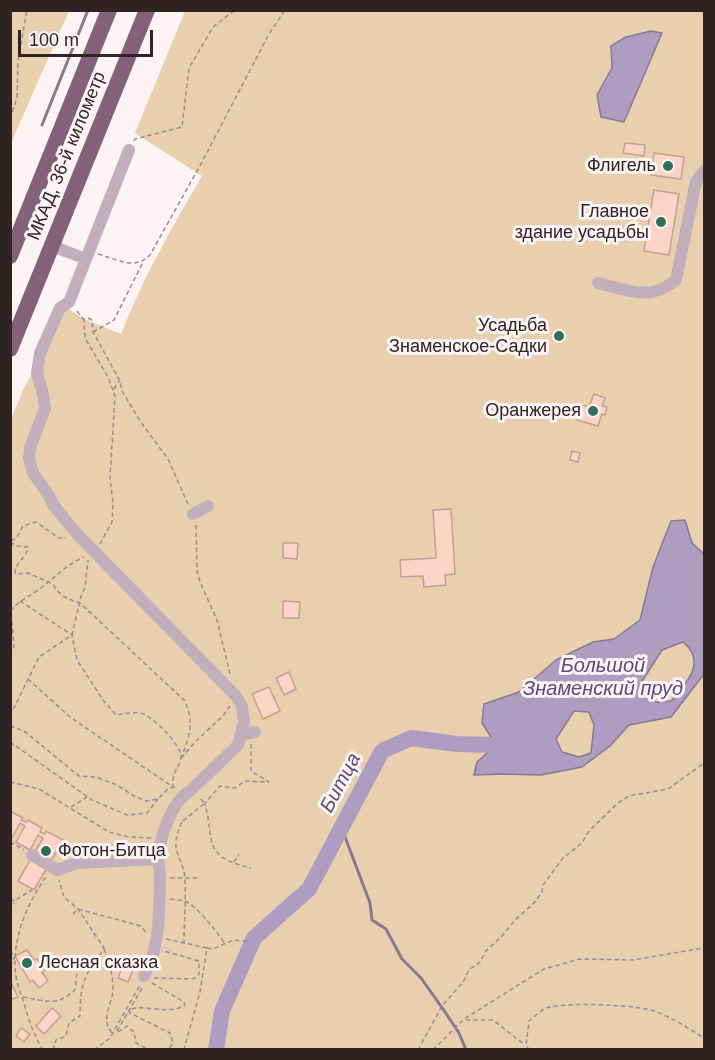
<!DOCTYPE html>
<meta charset="utf-8">
<style>
body{margin:0}
#map{position:relative;width:715px;height:1060px;overflow:hidden;background:#fcf3f4;font-family:Arial,sans-serif}
canvas{display:block}
.frame{position:absolute;inset:0;border:12px solid #312224;pointer-events:none}
.scale{position:absolute;left:18px;top:30px;width:135px;height:27px;box-sizing:border-box;border:3px solid #312224;border-top:0;padding-left:8px;font-size:18px;line-height:21px;white-space:nowrap;color:#312224;-webkit-text-stroke:4px #fcf3f4;paint-order:stroke}
</style>
<div id="map">
<canvas width="715" height="1060"></canvas>
<div class="frame"></div>
<div class="scale">100 m</div>
</div>
<script>
const ctx = document.querySelector('canvas').getContext('2d');
ctx.lineJoin = 'round';
function fillPath(path, color) {
  ctx.fillStyle = color;
  ctx.fill(path, 'evenodd');
}
function strokePath(path, color, width, dash) {
  ctx.strokeStyle = color;
  ctx.lineWidth = width;
  ctx.lineCap = dash ? 'butt' : 'round';
  ctx.setLineDash(dash || []);
  ctx.stroke(path);
}
function write(font, color, halo, rows, align = 'center') {
  ctx.font = font + ' Arial,sans-serif';
  ctx.lineWidth = 6;
  ctx.setLineDash([]);
  ctx.textBaseline = 'middle';
  ctx.strokeStyle = halo;
  ctx.fillStyle = color;
  for (const [text, x, y, turn = 0] of rows) {
    ctx.save();
    ctx.translate(x, y);
    ctx.rotate((+turn || 0) * Math.PI / 180);
    ctx.textAlign = isNaN(turn) ? turn : align;
    if (halo) ctx.strokeText(text, 0, 0);
    ctx.fillText(text, 0, 0);
    ctx.restore();
  }
}
fillPath(new Path2D(`
 M 11,10 L 69,11 L 11,143 L 10,11 Z
 M 185,11 L 704,11 L 704,554 L 692,543 L 685,520 L 653,567 L 640,620 L 614,639 L 593,642 L 556,660 L 519,692 L 485,704 L 482,723 L 496,745 L 477,762 L 474,775 L 541,775 L 610,746 L 629,725 L 671,717 L 704,674 L 704,1049 L 11,1049 L 10,422 L 23,390 L 67,308 L 84,319 L 121,334 C 143,278 172,227 202,176 L 135,133 ZM 651,31 L 623,122 L 601,117 L 597,95 L 612,68 L 611,46 L 626,37 Z
 M 683,641 C 707,662 687,683 671,701 L 656,702 L 639,686 L 662,650 Z
 M 575,711 L 589,712 L 594,725 L 591,753 L 579,757 L 562,752 L 556,739 Z`), '#e8d0af');
const water = new Path2D(`
 M 651,31 L 662,33 L 624,122 L 601,117 L 597,95 L 612,68 L 611,46 L 626,37 Z
 M 685,520 L 692,543 L 704,554 L 704,674 L 671,717 L 629,725 L 610,746 L 582,767 L 541,775 L 502,774 L 474,775 L 477,762 L 496,745 L 482,723 L 484,704 L 519,692 L 556,660 L 593,642 L 614,639 L 640,620 L 653,567 L 671,521 ZM 683,642 C 707,662 687,683 671,701 L 656,702 L 639,686 L 662,650 ZM 574,711 L 589,712 L 594,725 L 591,753 L 579,757 L 562,752 L 556,739 Z`);
fillPath(water, '#ae9dc1');
strokePath(water, '#887892', 1.5);
strokePath(new Path2D(`
 M 42,125 L 88,10
 M 342,829 L 370,903 L 372,920 L 386,929 L 402,959 L 421,978 L 443,1009 L 459,1033 L 466,1050`), '#887892', 3);
strokePath(new Path2D(`
 M 216,1050 L 222,1011 L 254,938 L 309,889 L 382,751 L 411,738 L 457,744 L 496,745 L 514,732`), '#ae9dc1', 16);
const building = new Path2D(`
 M 625,143 L 645,145 L 644,156 L 623,153 Z
 M 654,153 L 684,157 L 681,179 L 651,175 Z
 M 654,190 L 679,194 L 669,255 L 644,251 Z
 M 594,394 L 605,398 L 602,406 L 607,407 L 605,415 L 602,414 L 598,426 L 577,420 L 582,405 L 589,407 Z
 M 572,451 L 580,453 L 578,462 L 570,460 Z
 M 451,509 L 455,574 L 445,575 L 446,585 L 424,587 L 423,576 L 401,577 L 400,560 L 436,558 L 433,510 Z
 M 283,543 L 298,543 L 297,559 L 283,558 Z
 M 283,601 L 300,602 L 299,618 L 283,618 Z
 M 289,672 L 296,689 L 284,695 L 276,678 Z
 M 269,687 L 280,711 L 263,719 L 252,694 Z
 M 10,811 L 23,818 L 21,820 L 26,822 L 28,820 L 42,828 L 40,832 L 45,834 L 46,831 L 63,840 L 34,890 L 18,881 L 43,838 L 38,835 L 30,850 L 16,842 L 25,826 L 20,823 L 11,840 Z
 M 27,950 L 34,960 L 37,959 L 45,970 L 42,972 L 48,981 L 39,988 L 33,980 L 30,982 L 15,956 Z
 M 125,960 L 135,964 L 128,982 L 118,978 Z
 M 10,981 L 18,997 L 10,1000 Z
 M 52,1008 L 61,1016 L 44,1034 L 36,1026 Z
 M 21,1028 L 30,1034 L 24,1042 L 16,1036 Z`);
fillPath(building, '#fad4c4');
strokePath(building, '#c39f91', 1.5);
strokePath(new Path2D(`
 M 10,119 L 17,98 L 18,61 L 27,10
 M 134,141 L 135,139 L 182,127 L 189,68 L 213,27 L 235,10
 M 98,254 C 117,259 134,271 150,255 L 202,162 L 269,34 L 285,10
 M 77,311 L 83,319
 M 93,332 L 114,320 L 143,262
 M 114,389 L 119,381
 M 196,525 L 197,571 L 200,582 L 217,620 L 230,674
 M 11,541 L 17,537 L 23,526 L 36,522 L 59,538 L 66,538
 M 10,542 L 17,546 L 28,547 C 27,558 15,562 15,573 L 17,574 L 28,573 L 53,584 C 59,596 68,599 80,603 L 185,701 C 194,724 190,734 182,756
 M 100,544 L 112,522 L 113,503 L 110,478 L 115,396 L 108,377 L 85,338 L 84,319 L 88,318 L 92,320 L 93,332 L 120,381 L 122,391 L 140,421 L 168,459 L 188,504
 M 20,601 L 72,635 L 77,660 L 103,700 L 116,715 C 124,714 132,712 140,713 C 151,714 181,745 181,756 C 181,768 171,770 173,787
 M 10,655 L 14,647 L 11,610 C 19,601 28,597 38,590 C 54,579 65,565 84,557
 M 28,679 L 70,717 L 173,787
 M 10,716 L 39,657 L 72,635 L 81,596 L 85,587 L 88,560
 M 10,726 L 24,731 L 79,776 L 96,777 L 117,785 L 134,796 L 146,801 L 158,799 L 169,788 L 177,787
 M 10,742 L 92,800 L 127,815 L 147,813 L 158,799
 M 251,744 L 251,771 L 269,782 L 245,781 L 235,788 L 220,786 L 205,803 C 215,844 202,856 251,868
 M 181,758 L 197,740 L 223,716 L 230,706
 M 10,782 L 39,789 L 109,832 L 129,837 L 152,838
 M 71,807 L 87,797
 M 183,821 L 205,803 L 198,797
 M 182,822 C 167,854 184,854 185,881 C 186,901 184,922 184,943
 M 10,842 L 24,850
 M 234,862 L 239,854
 M 170,878 L 198,878
 M 10,899 L 14,901 L 32,890
 M 170,899 C 175,900 181,900 185,901 C 197,906 218,933 225,944
 M 10,911 L 14,903
 M 73,914 L 78,909 L 141,926 L 147,934
 M 166,939 L 207,948 L 200,992 L 184,1049
 M 207,948 L 213,949 L 233,940 L 247,941
 M 104,949 C 110,962 112,973 113,986 C 114,1003 99,1018 112,1033
 M 10,950 L 15,956 L 10,968
 M 154,978 L 191,979 L 195,978 L 199,974 L 199,961 L 164,951
 M 152,983 L 184,1002 L 185,1005 C 170,1016 142,1003 129,1010 L 130,1013 L 170,1033 L 173,1043 L 168,1050
 M 23,997 C 47,1001 56,1007 75,990 L 78,963 L 81,960
 M 466,1020 L 493,1020 L 525,1045
 M 117,1031 L 142,988
 M 118,1032 L 127,1026 L 134,1032 L 136,1043 L 150,1050
 M 43,1050 C 34,1035 28,1019 24,1003 C 21,994 17,985 16,976 C 11,941 26,905 46,877
 M 53,1050 L 56,1040 L 66,1036 L 69,1023 L 80,1016 C 80,1000 81,983 90,969 C 94,962 100,956 104,948 L 78,909 L 64,897 L 59,880
 M 94,1050 L 110,1038 L 140,985
 M 418,1050 L 442,1006 L 463,982 L 469,970 L 480,962 L 486,951 L 502,936 L 515,920 L 534,903 L 542,892 L 543,885 L 563,858 L 582,843 L 589,831 L 618,803 L 629,796 L 668,789 L 704,763
 M 433,1050 L 464,1019 L 544,969 L 580,959 L 632,960 L 704,948
 M 530,1050 L 526,1046 L 529,1021 C 534,1017 539,1012 544,1009 C 561,1001 632,1005 651,1010 C 670,1016 688,1028 704,1038`), '#988c8e', 1.5, [4.5, 3]);
strokePath(new Path2D(`
 M 52,246 L 86,259 L 69,302 L 60,308 L 40,353 L 37,373 L 43,394 L 45,408 L 30,448 L 29,458 L 33,473 L 48,494 L 54,506 L 78,535 L 236,696 L 242,706 L 244,722 L 238,745 L 190,791 C 171,802 161,836 158,857 C 158,863 160,869 160,876 C 159,909 161,946 144,976
 M 86,259 L 129,150
 M 598,283 C 628,290 650,302 676,280 L 696,181 L 704,171
 M 193,514 L 208,506
 M 242,734 L 255,732
 M 32,855 L 57,870 L 77,863 L 158,859`), '#c1b0bb', 12);
strokePath(new Path2D(`
 M 10,256 L 109,10
 M 10,349 L 147,10`), '#836178', 16);
for (const [x, y, r, color] of [
 [668,166,6,"#306e5b"],
 [661,222,6,"#306e5b"],
 [559,336,6,"#306e5b"],
 [593,411,6,"#306e5b"],
 [46,851,6,"#306e5b"],
 [27,963,6,"#306e5b"]
]) {
  const dot = new Path2D();
  dot.arc(x, y, r, 0, 2 * Math.PI);
  ctx.fillStyle = color;
  ctx.fill(dot);
  strokePath(dot, '#fcf3f4', 2);
}
write('18px', '#312224', '#fcf3f4', [
 ["МКАД, 36-й километр",67,156,-68]
]);
write('18px', '#312224', '#fcf3f4', [
 ["Флигель",656,166],
 ["Главное",649,212],
 ["здание усадьбы",649,233],
 ["Усадьба",547,326],
 ["Знаменское-Садки",547,347],
 ["Оранжерея",581,411],
 ["Фотон-Битца",58,851,"left"],
 ["Лесная сказка",39,963,"left"]
], 'right');
write('italic 20px', '#62487a', '#fcf3f4', [
 ["Большой",603,666],
 ["Знаменский пруд",603,689],
 ["Битца",341,783,-62]
]);
</script>
